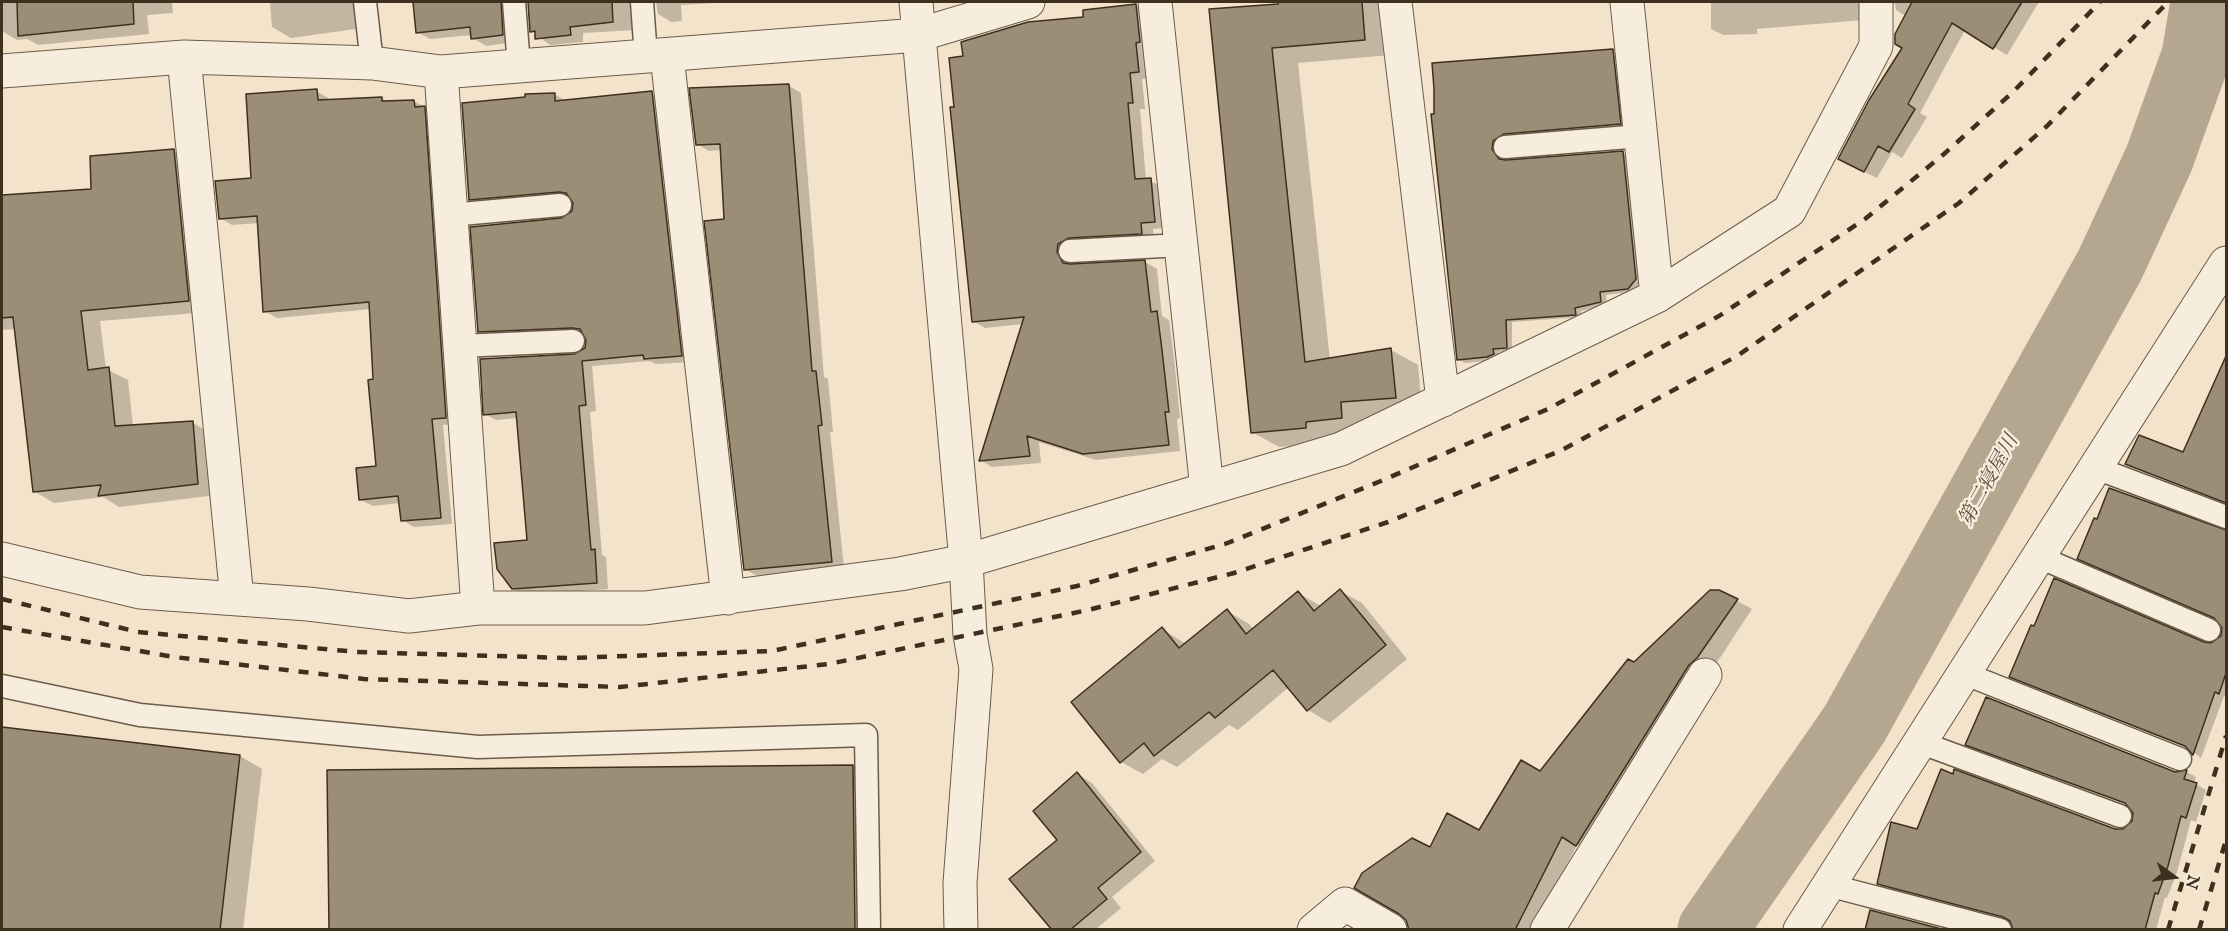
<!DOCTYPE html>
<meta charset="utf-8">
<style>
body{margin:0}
#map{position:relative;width:2228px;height:931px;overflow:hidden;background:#f3e3ca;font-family:"IM FELL English",serif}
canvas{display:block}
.frame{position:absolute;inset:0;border:3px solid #3e2f1e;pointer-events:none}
.north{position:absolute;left:2144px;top:847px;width:60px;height:60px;-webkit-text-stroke:4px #f7eddd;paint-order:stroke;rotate:105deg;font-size:16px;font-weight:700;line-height:24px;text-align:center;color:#3e2f1e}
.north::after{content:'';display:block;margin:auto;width:21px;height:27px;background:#3e2f1e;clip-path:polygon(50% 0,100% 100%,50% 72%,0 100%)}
</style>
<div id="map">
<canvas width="2228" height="931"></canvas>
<div class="frame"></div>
<div class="north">N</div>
</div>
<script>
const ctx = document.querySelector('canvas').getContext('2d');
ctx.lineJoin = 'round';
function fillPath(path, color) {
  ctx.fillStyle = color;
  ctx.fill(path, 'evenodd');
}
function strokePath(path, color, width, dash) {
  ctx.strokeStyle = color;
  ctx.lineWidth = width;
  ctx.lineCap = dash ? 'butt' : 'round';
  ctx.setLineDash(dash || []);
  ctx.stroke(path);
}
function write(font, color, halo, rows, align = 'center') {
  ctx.font = font + ' "IM FELL English","Noto Serif JP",serif';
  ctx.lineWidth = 5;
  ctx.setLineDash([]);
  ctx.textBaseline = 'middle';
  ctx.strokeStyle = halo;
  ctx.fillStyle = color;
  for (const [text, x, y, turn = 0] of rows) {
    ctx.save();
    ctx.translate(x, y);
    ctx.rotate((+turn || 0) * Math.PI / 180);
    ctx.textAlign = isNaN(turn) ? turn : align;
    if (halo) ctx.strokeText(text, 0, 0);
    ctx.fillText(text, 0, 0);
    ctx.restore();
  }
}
fillPath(new Path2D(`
 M 2,2 L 179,2 L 172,2 L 173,13 L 147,15 L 149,34 L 38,45 L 27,39 L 17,40 L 2,31 Z
 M 270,2 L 366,2 L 370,27 L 291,38 L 272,27 Z
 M 414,2 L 518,2 L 516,42 L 486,46 L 473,38 L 472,35 L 430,39 L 417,32 Z
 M 528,2 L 645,2 L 635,30 L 583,33 L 583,42 L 550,45 L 531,31 Z
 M 656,2 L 730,2 L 681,5 L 682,21 L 671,22 L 658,14 Z
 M 1280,2 L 1386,2 L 1391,55 L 1298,63 L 1330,360 L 1391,350 L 1418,365 L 1422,412 L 1367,417 L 1368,433 L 1332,443 L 1279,447 L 1252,432 L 1210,10 L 1280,5 Z
 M 1711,2 L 1862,2 L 1863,20 L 1757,29 L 1757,34 L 1723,35 L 1711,29 Z
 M 1895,2 L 2039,2 L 2007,55 L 1965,30 L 1920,113 L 1927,117 L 1902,158 L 1892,152 L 1877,178 L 1852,166 L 1904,48 L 1906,16 L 1896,10 Z
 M 1136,5 L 1148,12 L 1150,78 L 1142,79 L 1145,109 L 1140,109 L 1146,180 L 1163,186 L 1166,228 L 1153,229 L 1154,240 L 1068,260 L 1072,266 L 1145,262 L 1157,269 L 1162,316 L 1169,320 L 1174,358 L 1180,418 L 1177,419 L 1180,451 L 1096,460 L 1039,442 L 1041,463 L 992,467 L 980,460 L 1023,324 L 985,328 L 973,321 L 956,108 L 965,58 L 1085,19 Z
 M 1613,51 L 1619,54 L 1626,127 L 1497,152 L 1500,159 L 1506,162 L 1623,153 L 1629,156 L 1642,283 L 1637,291 L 1606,295 L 1607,305 L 1581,311 L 1581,317 L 1512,322 L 1512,351 L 1499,352 L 1500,357 L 1494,360 L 1465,363 L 1458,359 L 1433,115 Z
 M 789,86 L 801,93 L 824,377 L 828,379 L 833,432 L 830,432 L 844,568 L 757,576 L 745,569 L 722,150 L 709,151 L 697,144 Z
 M 316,91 L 328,98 L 329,101 L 381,98 L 388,102 L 414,101 L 436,114 L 457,424 L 443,425 L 452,524 L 414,527 L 402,520 L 401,503 L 373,506 L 361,500 L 377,467 L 371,309 L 277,318 L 265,311 L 259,223 L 232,225 L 220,218 L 252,180 Z
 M 652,93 L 662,99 L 692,362 L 656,364 L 650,361 L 592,366 L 596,411 L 590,412 L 602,555 L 606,557 L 608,589 L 524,595 L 513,588 L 528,541 L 518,418 L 496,420 L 485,414 L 586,349 L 588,340 L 584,333 L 490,337 L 479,331 L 562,220 L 573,212 L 575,203 L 571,197 L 481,205 L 470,199 L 554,94 L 566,101 Z
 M 174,151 L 193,162 L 208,312 L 100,321 L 106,369 L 128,380 L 133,426 L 193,423 L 212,434 L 217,495 L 119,507 L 103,497 L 54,503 L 34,491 L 16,329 L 2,330 L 2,197 L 92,190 Z
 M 2208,400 L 2226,409 L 2226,503 L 2127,464 L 2184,454 Z
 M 2221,531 L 2226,531 L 2226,697 L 2224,696 L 2201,758 L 2188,748 L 2019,681 L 2203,644 L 2212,645 L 2223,637 L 2224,627 Z
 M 1340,591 L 1362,603 L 1407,659 L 1330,723 L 1308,710 L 1289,687 L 1238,730 L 1229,725 L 1177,767 L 1162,759 L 1143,774 L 1121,762 L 1162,629 L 1186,644 L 1227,611 L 1249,624 L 1254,630 L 1298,593 L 1321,606 Z
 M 1719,591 L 1752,609 L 1592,853 L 1577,845 L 1534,930 L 1410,930 L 1407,919 L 1356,887 L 1431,849 L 1480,832 L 1540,773 L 1634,664 Z
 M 2,729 L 240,756 L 262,769 L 243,930 L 2,930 Z
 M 1967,744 L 2175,773 L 2187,772 L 2196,777 L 2194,783 L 2206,790 L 2196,822 L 2191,820 L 2177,872 L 2167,898 L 2165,897 L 2156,930 L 2014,930 L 2011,921 L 1888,889 L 1879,883 L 1918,831 L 2115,830 L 2129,828 L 2134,820 L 2131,806 Z
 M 853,766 L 865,773 L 867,930 L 330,930 Z
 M 1077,774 L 1092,783 L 1155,861 L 1112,897 L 1121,908 L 1095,930 L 1054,930 L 1059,840 Z`), '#0003');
strokePath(new Path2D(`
 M 1712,930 L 1854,725 L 2110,265 L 2159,159 L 2196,56 L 2205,2`), '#b5a690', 69);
const building = new Path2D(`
 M 17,2 L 133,2 L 134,24 L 18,36 Z
 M 413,2 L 501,2 L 503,35 L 471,39 L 470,27 L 416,33 Z
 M 528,2 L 612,2 L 613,22 L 570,27 L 571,35 L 535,39 L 535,31 L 530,32 Z
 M 1278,2 L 1362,2 L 1365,40 L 1272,48 L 1305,362 L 1391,348 L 1396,398 L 1341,402 L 1342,418 L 1306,422 L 1306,428 L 1251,433 L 1209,9 L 1278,4 Z
 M 1912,2 L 2022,2 L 1993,49 L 1952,23 L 1908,104 L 1915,109 L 1889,152 L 1878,146 L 1864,172 L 1838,159 L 1869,100 L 1902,48 L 1895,44 L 1895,34 Z
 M 1136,4 L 1140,42 L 1136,43 L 1139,72 L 1130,73 L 1133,103 L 1128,103 L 1135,179 L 1151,178 L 1155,222 L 1141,223 L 1142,234 L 1069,238 L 1058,244 L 1057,252 L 1063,263 L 1070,264 L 1145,260 L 1151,312 L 1157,311 L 1162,350 L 1169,412 L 1165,412 L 1169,445 L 1083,454 L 1027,436 L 1030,456 L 979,461 L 1024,317 L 972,322 L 950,107 L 954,107 L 949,58 L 963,56 L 961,42 L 1028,22 L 1083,17 L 1083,10 Z
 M 1613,49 L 1621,124 L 1504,134 L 1493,141 L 1492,149 L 1499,159 L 1506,160 L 1623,151 L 1636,279 L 1628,289 L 1600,292 L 1601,302 L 1575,308 L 1576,315 L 1506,320 L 1507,348 L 1493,349 L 1494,354 L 1487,357 L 1457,360 L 1431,114 L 1434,114 L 1434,89 L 1432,63 Z
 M 789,84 L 812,371 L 816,371 L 822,425 L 818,426 L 832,562 L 744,570 L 704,221 L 724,219 L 720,144 L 696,145 L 689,88 Z
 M 317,89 L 318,100 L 382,97 L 382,101 L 414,100 L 415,107 L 425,106 L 446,418 L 432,419 L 441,518 L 401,521 L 398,496 L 359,500 L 356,468 L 376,466 L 368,380 L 373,379 L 369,302 L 263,312 L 257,216 L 219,219 L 215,181 L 251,178 L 246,94 Z
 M 652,91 L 682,356 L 644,359 L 643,355 L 582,361 L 586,405 L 579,406 L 591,550 L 595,549 L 597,583 L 512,589 L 497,569 L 494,543 L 527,540 L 516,412 L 483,415 L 480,359 L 574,354 L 585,348 L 586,340 L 580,329 L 572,328 L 478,332 L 470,227 L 561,218 L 572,211 L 573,203 L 566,193 L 559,192 L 469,200 L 462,103 L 525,97 L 525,94 L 555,93 L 555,101 Z
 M 174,149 L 189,301 L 81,311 L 88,370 L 109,367 L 115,426 L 193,421 L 198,484 L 98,496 L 101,485 L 33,492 L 13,317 L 2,318 L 2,195 L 91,189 L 90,156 Z
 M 2226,356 L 2226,503 L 2125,464 L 2139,435 L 2183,452 Z
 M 2109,488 L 2226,530 L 2226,673 L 2219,694 L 2215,692 L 2193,755 L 2185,746 L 2009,677 L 2031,625 L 2034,626 L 2054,578 L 2204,642 L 2211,643 L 2221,636 L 2222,628 L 2214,618 L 2077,559 L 2094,518 L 2097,519 Z
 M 1340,589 L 1386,645 L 1307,711 L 1273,670 L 1215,718 L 1209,712 L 1154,756 L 1144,743 L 1120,763 L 1071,702 L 1162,627 L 1179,648 L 1227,609 L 1246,634 L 1298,591 L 1314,611 Z
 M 1710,590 L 1719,590 L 1738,599 L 1697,658 L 1689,665 L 1576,846 L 1562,837 L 1515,930 L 1409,930 L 1406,920 L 1399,914 L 1354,888 L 1362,873 L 1412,838 L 1430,847 L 1447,813 L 1479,830 L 1521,760 L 1540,771 L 1628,659 L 1634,662 Z
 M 1986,697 L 2175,772 L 2187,770 L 2184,779 L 2197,783 L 2186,818 L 2181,816 L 2168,866 L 2158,894 L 2155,893 L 2145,930 L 2013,930 L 2010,921 L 2003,917 L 1877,884 L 1891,822 L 1917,829 L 1941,769 L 1953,774 L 1954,769 L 2115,829 L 2123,829 L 2132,821 L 2133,813 L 2125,803 L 1965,745 Z
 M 2,727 L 240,755 L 220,930 L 2,930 Z
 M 853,765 L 855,930 L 329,930 L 327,770 Z
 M 1077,772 L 1141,852 L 1098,888 L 1107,899 L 1070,930 L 1052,930 L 1009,879 L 1057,840 L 1033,811 Z
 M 1870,910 L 1945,930 L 1865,930 Z`);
fillPath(building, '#9c8d77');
strokePath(building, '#3e2f1e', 1.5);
const service = new Path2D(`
 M 365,2 L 372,63
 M 514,2 L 519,66
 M 642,2 L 646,57
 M 1505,147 L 1641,136
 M 450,215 L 560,205
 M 1070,251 L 1181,245
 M 460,346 L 573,341
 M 2096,468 L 2226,517
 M 2039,557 L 2209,630
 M 1963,673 L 2180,759
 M 2,686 L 140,715 L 478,747 L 866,735 L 869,930
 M 1919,742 L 2120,816
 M 1828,885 L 2000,930`);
const minor = new Path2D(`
 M 916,2 L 966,561 L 970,635 L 976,669 L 960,883 L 961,930
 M 1155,2 L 1207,489
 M 1395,2 L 1443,400
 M 1627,2 L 1657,296
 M 667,56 L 728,598
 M 184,57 L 237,599
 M 2,71 L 184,57 L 372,63 L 441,72 L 918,35 L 1028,2
 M 441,72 L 478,608
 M 2,559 L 140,592 L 308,604 L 409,616 L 478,608 L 645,608 L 900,574 L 966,561 L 1341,449 L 1657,296 L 1789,211 L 1876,46 L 1876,2
 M 1314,930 L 1345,904 L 1390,930
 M 1547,930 L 1705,675
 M 1800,930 L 2226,263`);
strokePath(service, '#6b5c49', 25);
strokePath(minor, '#6b5c49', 35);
strokePath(service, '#f7eddd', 22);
strokePath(minor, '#f7eddd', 33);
strokePath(new Path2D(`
 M 2,599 L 138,632 L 357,652 L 569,658 L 772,651 L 1077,586 L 1225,544 L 1381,481 L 1548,409 L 1719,316 L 1865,219 L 1944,154 L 2013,92 L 2100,2
 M 2,627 L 174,657 L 364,679 L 620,687 L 829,664 L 1088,610 L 1234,573 L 1388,522 L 1562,450 L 1737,356 L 1959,203 L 2047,126 L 2168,2
 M 2168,930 L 2226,736
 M 2199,930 L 2226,840`), '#3e2f1e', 4.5, [10, 10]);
write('italic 20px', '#5c4d3a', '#f7eddd', [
 ["第二寝屋川",1990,481,-61]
]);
</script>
